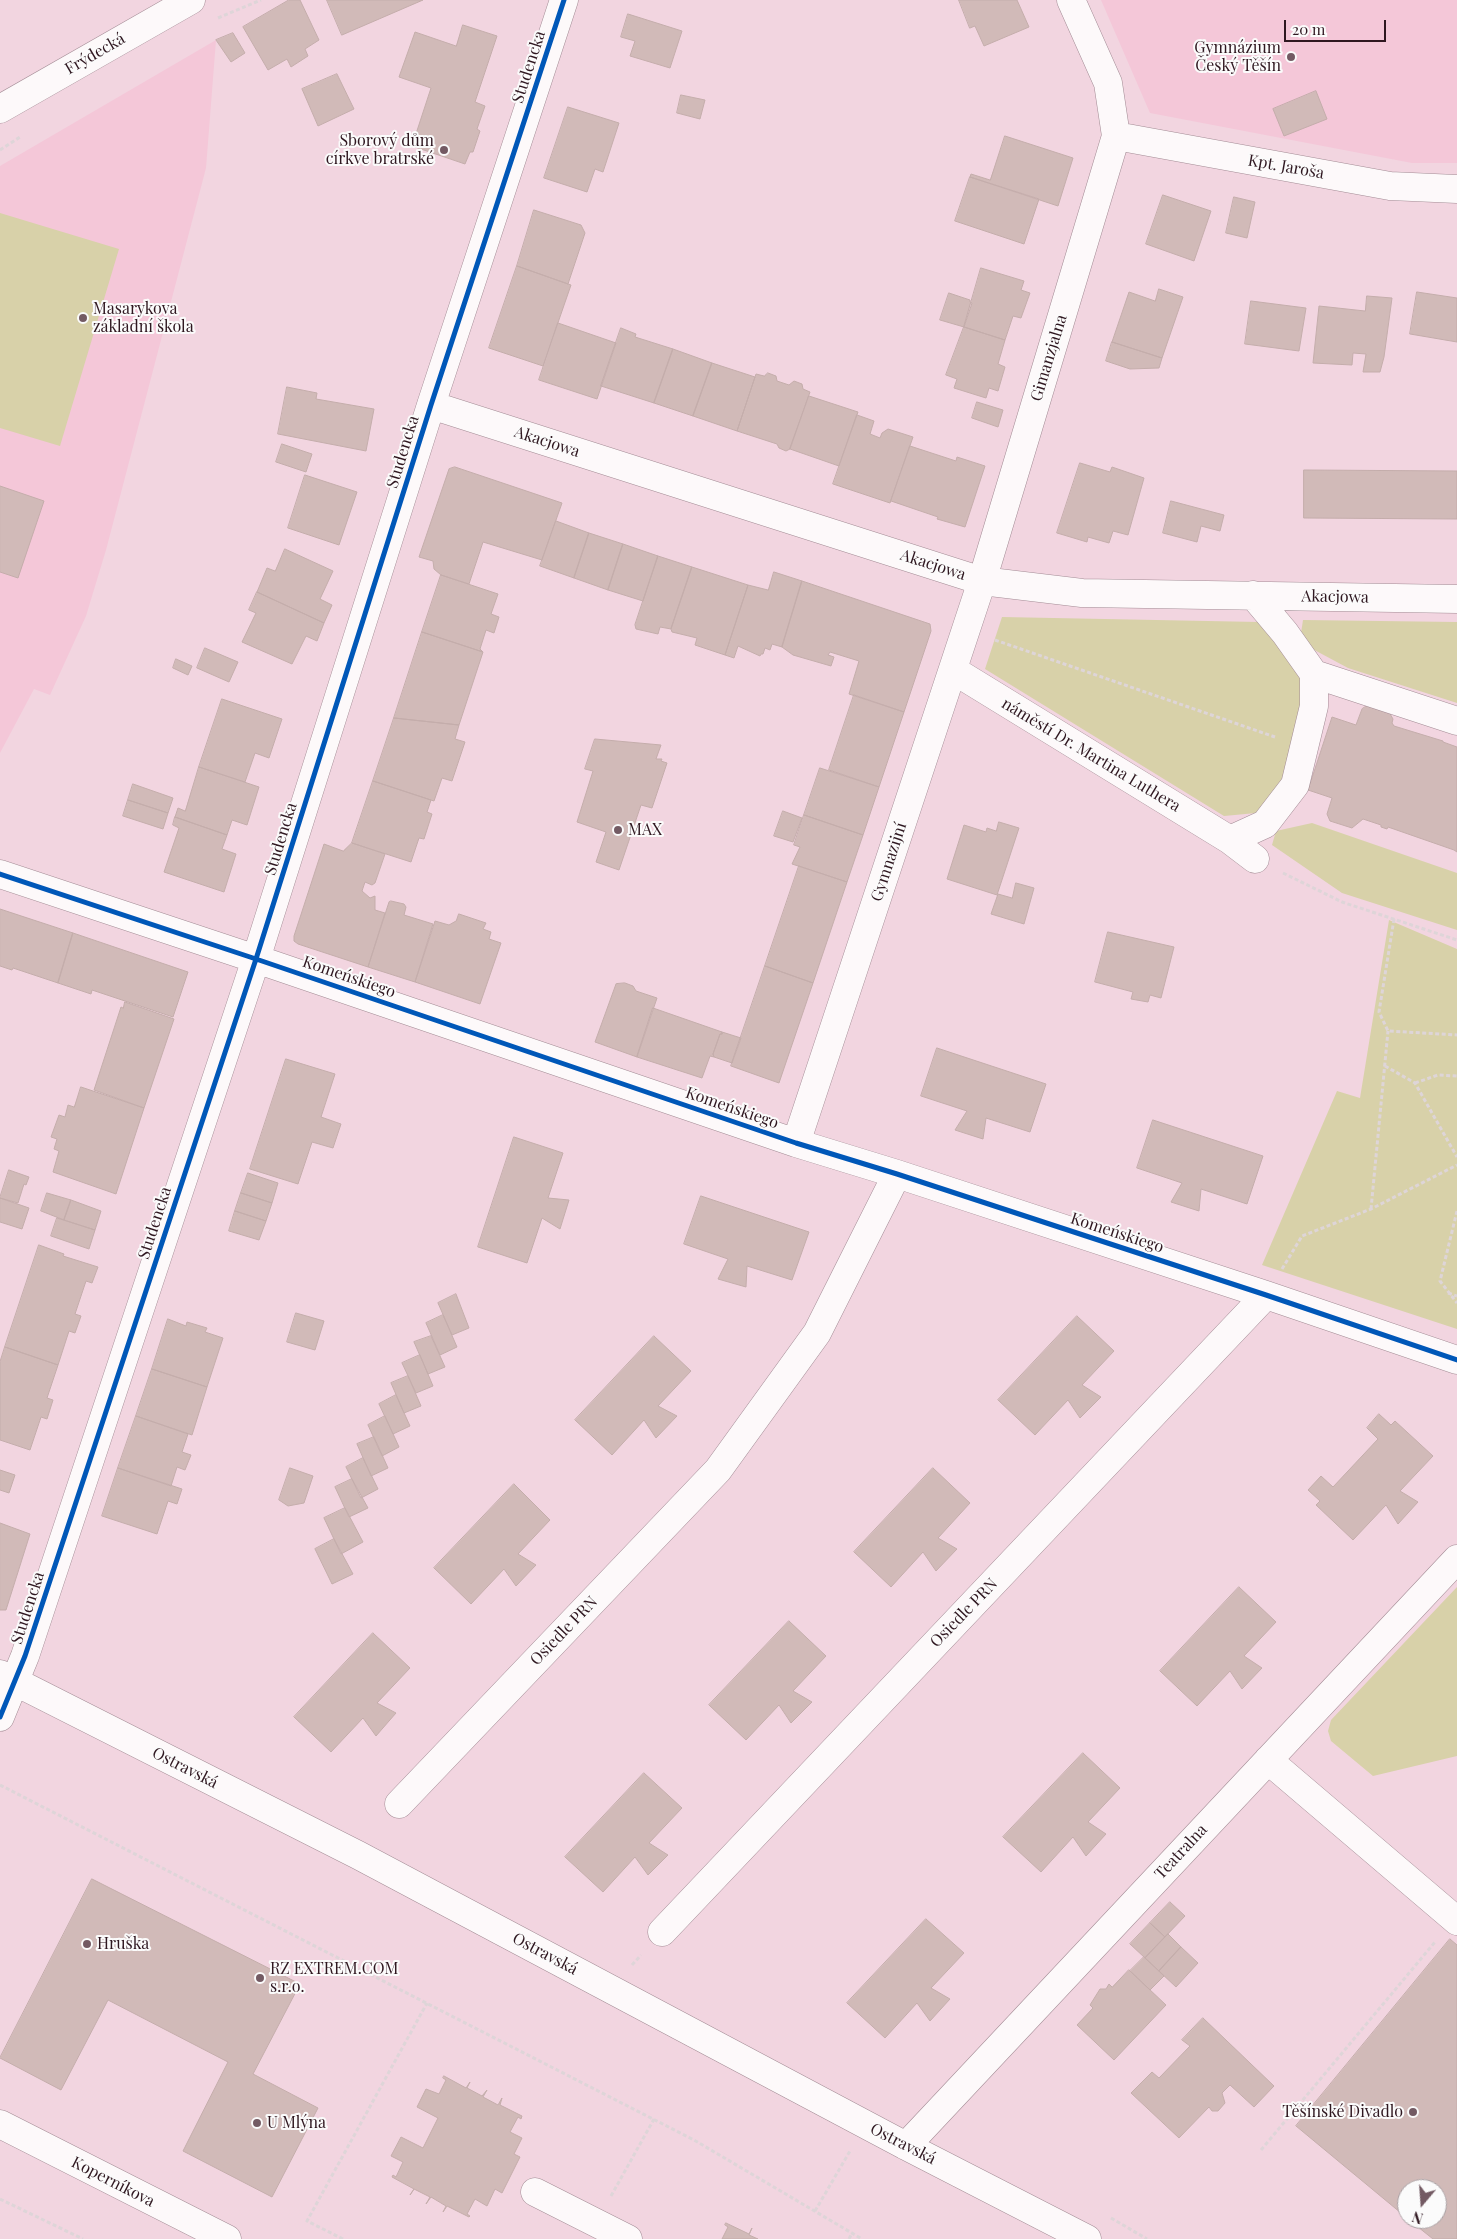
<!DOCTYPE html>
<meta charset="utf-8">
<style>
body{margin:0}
#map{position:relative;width:1457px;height:2239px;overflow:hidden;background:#f2d5e0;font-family:"Playfair Display",serif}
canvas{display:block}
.north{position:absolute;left:1397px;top:2179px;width:50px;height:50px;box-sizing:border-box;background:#fbfbfb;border:1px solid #a9a0a3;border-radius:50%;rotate:198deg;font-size:14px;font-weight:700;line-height:20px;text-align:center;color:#2f1720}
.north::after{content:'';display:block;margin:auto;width:18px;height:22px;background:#735a63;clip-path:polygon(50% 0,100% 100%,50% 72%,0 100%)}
.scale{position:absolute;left:1284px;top:20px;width:102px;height:22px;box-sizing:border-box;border:2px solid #2f1720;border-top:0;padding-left:6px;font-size:15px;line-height:18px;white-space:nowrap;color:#2f1720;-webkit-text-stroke:4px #fbfbfb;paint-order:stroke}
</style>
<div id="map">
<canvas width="1457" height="2239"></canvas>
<div class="north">N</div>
<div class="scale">20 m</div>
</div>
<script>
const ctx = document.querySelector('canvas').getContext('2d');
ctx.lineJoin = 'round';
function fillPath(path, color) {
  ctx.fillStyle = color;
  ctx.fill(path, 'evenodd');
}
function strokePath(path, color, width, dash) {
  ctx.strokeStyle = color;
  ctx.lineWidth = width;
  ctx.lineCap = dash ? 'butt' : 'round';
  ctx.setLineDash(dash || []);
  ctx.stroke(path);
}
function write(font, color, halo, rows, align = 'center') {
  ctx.font = font + ' "Playfair Display",serif';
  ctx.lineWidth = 4;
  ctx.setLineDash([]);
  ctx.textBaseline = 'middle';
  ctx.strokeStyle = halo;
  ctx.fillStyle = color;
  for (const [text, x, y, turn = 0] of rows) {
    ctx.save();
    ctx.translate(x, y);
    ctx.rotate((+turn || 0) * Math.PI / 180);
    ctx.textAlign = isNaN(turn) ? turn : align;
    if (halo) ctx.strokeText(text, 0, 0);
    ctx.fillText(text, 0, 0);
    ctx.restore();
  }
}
fillPath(new Path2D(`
 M 1101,0 L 1457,0 L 1457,163 L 1412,163 L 1150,113 Z
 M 216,40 L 206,168 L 106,550 L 86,616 L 50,695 L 34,689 L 0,753 L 0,166 Z`), '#f4c7d8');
fillPath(new Path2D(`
 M 0,213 L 119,249 L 60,446 L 0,428 Z
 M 1002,617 L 1259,622 L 1305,676 L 1302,708 L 1282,787 L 1256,813 L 1224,816 L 985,669 Z
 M 1303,620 L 1457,622 L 1457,703 L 1348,668 L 1305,645 L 1301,633 Z
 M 1312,823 L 1457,873 L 1457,930 L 1342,893 L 1272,845 L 1276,831 Z
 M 1389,920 L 1457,949 L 1457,1329 L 1262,1265 L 1337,1091 L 1360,1098 Z
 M 1457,1587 L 1457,1756 L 1373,1776 L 1331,1741 L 1328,1731 L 1331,1720 Z`), '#d8d1a9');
const building = new Path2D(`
 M 289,0 L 300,0 L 319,40 L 305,49 L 308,56 L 291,67 L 287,59 L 268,70 L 243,27 Z
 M 327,0 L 423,0 L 342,35 Z
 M 959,0 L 1017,0 L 1029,27 L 984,46 L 975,26 L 970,28 Z
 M 628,14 L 682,31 L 670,68 L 630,56 L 635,41 L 621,37 Z
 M 463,25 L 497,36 L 475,102 L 485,106 L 477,129 L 480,131 L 473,152 L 470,152 L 465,164 L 412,146 L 431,88 L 399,77 L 415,32 L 456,46 Z
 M 233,33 L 245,53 L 231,62 L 216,40 Z
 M 337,74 L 354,109 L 318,126 L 302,89 Z
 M 1316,91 L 1327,119 L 1284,136 L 1273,109 Z
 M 681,95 L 705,100 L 700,119 L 677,113 Z
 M 568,107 L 619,123 L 603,172 L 595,169 L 587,192 L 544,178 Z
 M 1005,136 L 1073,158 L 1058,206 L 970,177 L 971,174 L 990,180 Z
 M 970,177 L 1039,199 L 1024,244 L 955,221 Z
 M 1163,195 L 1211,211 L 1194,261 L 1146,244 Z
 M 1234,197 L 1255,202 L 1247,238 L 1226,233 Z
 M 534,210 L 581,225 L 585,233 L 568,284 L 517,266 Z
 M 517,266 L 571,285 L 543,366 L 489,348 Z
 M 981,268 L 1024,281 L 1021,290 L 1030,293 L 1021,318 L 1013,316 L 1005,340 L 964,327 Z
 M 1159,289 L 1183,297 L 1162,358 L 1112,342 L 1129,292 L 1155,301 Z
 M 1417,292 L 1457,298 L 1457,342 L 1410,334 Z
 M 949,293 L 970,300 L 970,302 L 972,303 L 964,327 L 940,320 Z
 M 1367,296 L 1392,298 L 1384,357 L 1380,372 L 1363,372 L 1366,354 L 1353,353 L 1352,365 L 1313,363 L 1319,306 L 1365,311 Z
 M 1251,301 L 1306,308 L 1299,351 L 1245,344 Z
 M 558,323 L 616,343 L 597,399 L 539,380 Z
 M 964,327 L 1005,340 L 998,364 L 1005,367 L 998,391 L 989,388 L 986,398 L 954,388 L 957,379 L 946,375 Z
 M 621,328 L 636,334 L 635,337 L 673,349 L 654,403 L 601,386 Z
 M 1112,342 L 1162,358 L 1159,368 L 1130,369 L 1106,361 Z
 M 673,349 L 712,363 L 693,416 L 654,403 Z
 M 712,363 L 755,377 L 737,431 L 693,416 Z
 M 768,373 L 776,376 L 777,381 L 789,385 L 794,381 L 802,384 L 803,389 L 810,392 L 790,449 L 786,451 L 779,448 L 777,444 L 737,431 L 756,374 L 764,376 Z
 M 287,387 L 317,393 L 316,399 L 374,409 L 366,451 L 278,434 Z
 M 809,396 L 858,412 L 839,466 L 790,449 Z
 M 977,402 L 1003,410 L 998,427 L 972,418 Z
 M 857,415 L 874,421 L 870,434 L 880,438 L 882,433 L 888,429 L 913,437 L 890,503 L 833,484 Z
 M 282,444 L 312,454 L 306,472 L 276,462 Z
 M 910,446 L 956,461 L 957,457 L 985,466 L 965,527 L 937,519 L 938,517 L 891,501 Z
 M 1080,463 L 1110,472 L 1112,467 L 1144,478 L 1128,535 L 1113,531 L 1109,543 L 1088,537 L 1087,542 L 1057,533 Z
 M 455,467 L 562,503 L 542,560 L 483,542 L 469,584 L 441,575 L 434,569 L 433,561 L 419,557 L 449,469 Z
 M 1304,470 L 1457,471 L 1457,519 L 1304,518 Z
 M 305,475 L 357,492 L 339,545 L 288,528 Z
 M 0,486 L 44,501 L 18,578 L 0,572 Z
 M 1171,501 L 1224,515 L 1220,531 L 1201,526 L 1197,542 L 1163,533 Z
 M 556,521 L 589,533 L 574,578 L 540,566 Z
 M 589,533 L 623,544 L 608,590 L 574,578 Z
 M 623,544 L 658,556 L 643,601 L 608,590 Z
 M 285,549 L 333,571 L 320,599 L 332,605 L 324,623 L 257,592 L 267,568 L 275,571 Z
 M 658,556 L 692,567 L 671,629 L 660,627 L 658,634 L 636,629 L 635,625 Z
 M 692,567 L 748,585 L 725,655 L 695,645 L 697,638 L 672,632 L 671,629 Z
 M 774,572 L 802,581 L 782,647 L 772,644 L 770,650 L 765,648 L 763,654 L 761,654 L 760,656 L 738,646 L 734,658 L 725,655 L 748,585 L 768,590 Z
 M 441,575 L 498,594 L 491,614 L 499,617 L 494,633 L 486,630 L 480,649 L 483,652 L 422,632 Z
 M 802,581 L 930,624 L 931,631 L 904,712 L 849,694 L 859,661 L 830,652 L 828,655 L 834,657 L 831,666 L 793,655 L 782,647 Z
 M 257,592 L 324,623 L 317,641 L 306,636 L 292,664 L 242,642 L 256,613 L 249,610 Z
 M 422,632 L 483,652 L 459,725 L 394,718 Z
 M 205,648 L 238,662 L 229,682 L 197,668 Z
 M 176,659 L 192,666 L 188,675 L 173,668 Z
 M 854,695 L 904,712 L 879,787 L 829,770 Z
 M 222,699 L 282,719 L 269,758 L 255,753 L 245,782 L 199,767 Z
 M 1368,705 L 1389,712 L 1393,719 L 1392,723 L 1394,726 L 1443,741 L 1443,742 L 1457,747 L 1457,852 L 1454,850 L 1388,827 L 1387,829 L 1381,827 L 1381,825 L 1363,819 L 1352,828 L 1330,821 L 1327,814 L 1332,798 L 1308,790 L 1332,717 L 1356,725 L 1362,709 Z
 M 394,718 L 459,725 L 455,739 L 465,742 L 452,781 L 442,778 L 434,801 L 373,781 Z
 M 595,739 L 661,745 L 656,759 L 662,759 L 661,761 L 667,763 L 652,808 L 641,805 L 619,870 L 596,862 L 606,832 L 577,822 L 593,771 L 585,769 Z
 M 199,767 L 259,787 L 247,825 L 232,820 L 227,835 L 175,817 L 178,808 L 185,811 Z
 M 820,768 L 879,787 L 863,835 L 804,815 Z
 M 373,781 L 431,800 L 427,812 L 432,814 L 424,839 L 419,838 L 411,862 L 352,843 Z
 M 133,784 L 173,798 L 168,813 L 128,800 Z
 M 128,800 L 168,813 L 163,829 L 123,816 Z
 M 783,811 L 802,818 L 793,842 L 774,836 Z
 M 804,815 L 863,835 L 847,882 L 792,864 L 800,847 L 794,845 Z
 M 175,817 L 227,835 L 222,849 L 236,854 L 224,892 L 164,872 L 179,828 L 173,825 Z
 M 999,822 L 1019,828 L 997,895 L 947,879 L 964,825 L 986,832 L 987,828 L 996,831 Z
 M 352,843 L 385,854 L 375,883 L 372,885 L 365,882 L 362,891 L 370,898 L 375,896 L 375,910 L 385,913 L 368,967 L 298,944 L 294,941 L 294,936 L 324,844 L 343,851 Z
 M 799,866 L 847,882 L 813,983 L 765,966 Z
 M 1016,883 L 1034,888 L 1024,924 L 991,914 L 998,894 L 1012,898 Z
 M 391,901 L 404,904 L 406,907 L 404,915 L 433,924 L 415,982 L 368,967 L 389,902 Z
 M 0,909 L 73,933 L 58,983 L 13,968 L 12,970 L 0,966 Z
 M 459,914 L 486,923 L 483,929 L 491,932 L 489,939 L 501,943 L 480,1004 L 415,982 L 435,921 L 449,925 L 456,921 Z
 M 1108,932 L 1174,947 L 1161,998 L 1150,995 L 1148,1002 L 1131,999 L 1133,992 L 1095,982 Z
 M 73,933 L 188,972 L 173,1017 L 92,990 L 91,994 L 58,983 Z
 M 765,966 L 813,983 L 779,1083 L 731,1066 Z
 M 625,983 L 633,986 L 636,991 L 657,998 L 637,1057 L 595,1042 L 616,984 Z
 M 125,1002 L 174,1019 L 144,1108 L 94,1090 L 121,1007 L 123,1008 Z
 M 653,1008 L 722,1032 L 722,1034 L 720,1034 L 713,1054 L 714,1057 L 710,1056 L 702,1078 L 637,1057 Z
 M 722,1032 L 741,1038 L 732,1063 L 714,1057 L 713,1054 L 720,1034 L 722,1034 Z
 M 937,1048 L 1046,1084 L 1030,1132 L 986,1118 L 983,1139 L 955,1130 L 967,1111 L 921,1096 Z
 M 286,1059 L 335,1074 L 321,1117 L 341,1124 L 333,1148 L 312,1142 L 298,1184 L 250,1169 Z
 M 81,1087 L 144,1108 L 116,1194 L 53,1172 L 59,1151 L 54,1149 L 57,1139 L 51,1137 L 59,1115 L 65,1117 L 68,1105 L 74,1107 Z
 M 1153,1120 L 1263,1156 L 1247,1204 L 1201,1189 L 1199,1211 L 1171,1202 L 1182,1183 L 1137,1168 Z
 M 514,1137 L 563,1153 L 548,1198 L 569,1200 L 560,1229 L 542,1218 L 527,1263 L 478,1247 Z
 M 9,1170 L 29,1177 L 26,1185 L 24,1184 L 18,1203 L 0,1198 Z
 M 248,1173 L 278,1183 L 272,1203 L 241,1193 Z
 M 47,1193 L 71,1200 L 64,1220 L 41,1211 Z
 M 241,1193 L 272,1203 L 266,1221 L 235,1211 Z
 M 701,1196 L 809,1232 L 792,1280 L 747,1266 L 746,1287 L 718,1279 L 728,1259 L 684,1244 Z
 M 0,1198 L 29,1208 L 22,1229 L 0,1222 Z
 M 71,1200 L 101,1211 L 95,1230 L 64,1220 Z
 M 235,1211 L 266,1221 L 259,1240 L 229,1231 Z
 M 57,1218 L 95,1230 L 89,1249 L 51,1236 Z
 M 39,1245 L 64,1254 L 63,1256 L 98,1267 L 92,1283 L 86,1281 L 75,1314 L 81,1316 L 75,1333 L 69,1331 L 58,1365 L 5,1347 Z
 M 456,1294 L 469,1328 L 452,1335 L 438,1303 Z
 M 296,1313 L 324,1321 L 315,1350 L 287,1342 Z
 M 443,1315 L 457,1347 L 440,1355 L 426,1323 Z
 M 1077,1316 L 1114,1351 L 1082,1385 L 1101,1397 L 1080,1418 L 1068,1400 L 1035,1435 L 998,1400 Z
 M 168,1319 L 186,1326 L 187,1322 L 207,1328 L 205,1332 L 223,1338 L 207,1387 L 152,1369 Z
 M 431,1336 L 445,1367 L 428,1374 L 414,1342 Z
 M 654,1336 L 691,1371 L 658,1406 L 677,1416 L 656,1438 L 644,1420 L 612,1455 L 575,1420 Z
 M 5,1347 L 58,1365 L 47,1398 L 53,1400 L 47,1419 L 41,1417 L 30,1450 L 0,1440 L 0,1362 Z
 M 420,1355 L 433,1386 L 416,1393 L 402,1363 Z
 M 152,1369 L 207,1387 L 192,1435 L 136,1416 Z
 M 408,1376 L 421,1406 L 404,1413 L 391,1383 Z
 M 396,1395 L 410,1426 L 393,1434 L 379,1404 Z
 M 1379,1414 L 1391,1425 L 1395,1421 L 1433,1456 L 1400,1491 L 1418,1502 L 1398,1524 L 1386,1505 L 1353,1540 L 1316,1505 L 1320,1501 L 1308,1490 L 1321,1476 L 1333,1487 L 1378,1439 L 1367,1428 Z
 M 136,1416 L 188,1434 L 182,1452 L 191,1455 L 185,1470 L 177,1467 L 171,1486 L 118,1468 Z
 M 385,1416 L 399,1447 L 382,1456 L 368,1425 Z
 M 374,1437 L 388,1468 L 371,1476 L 357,1444 Z
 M 363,1458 L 378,1489 L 361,1498 L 346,1467 Z
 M 118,1468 L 182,1489 L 177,1504 L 168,1501 L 157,1534 L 102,1516 Z
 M 290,1468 L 313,1476 L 304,1503 L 288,1506 L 279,1500 Z
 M 933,1468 L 970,1503 L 938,1538 L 957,1549 L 936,1571 L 923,1552 L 891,1587 L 854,1552 Z
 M 0,1470 L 15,1475 L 9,1493 L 0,1490 Z
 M 352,1479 L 368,1508 L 349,1517 L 335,1487 Z
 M 514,1484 L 550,1520 L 518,1554 L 536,1565 L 516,1586 L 504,1569 L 471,1604 L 434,1568 Z
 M 345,1508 L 363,1542 L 341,1554 L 324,1518 Z
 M 0,1523 L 30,1534 L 6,1610 L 0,1610 Z
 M 334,1539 L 353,1574 L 332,1584 L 315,1549 Z
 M 1239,1587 L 1276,1622 L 1244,1656 L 1262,1668 L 1242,1689 L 1230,1671 L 1197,1706 L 1160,1671 Z
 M 789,1621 L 826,1656 L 793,1691 L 812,1702 L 791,1723 L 779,1705 L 746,1740 L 709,1705 Z
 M 373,1633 L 410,1668 L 377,1703 L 396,1713 L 376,1736 L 363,1718 L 331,1752 L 294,1717 Z
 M 1083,1753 L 1120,1788 L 1088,1822 L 1106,1834 L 1086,1856 L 1073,1837 L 1041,1872 L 1003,1837 Z
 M 644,1773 L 682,1808 L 649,1843 L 668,1855 L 648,1875 L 635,1857 L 603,1892 L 565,1857 Z
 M 92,1879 L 300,1984 L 253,2074 L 318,2108 L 272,2197 L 183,2151 L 228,2062 L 108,2000 L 61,2090 L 0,2058 Z
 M 1170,1902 L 1185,1916 L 1165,1937 L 1150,1923 Z
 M 926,1919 L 964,1953 L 931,1988 L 950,1999 L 930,2021 L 917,2003 L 885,2038 L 847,2003 Z
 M 1150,1923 L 1165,1937 L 1145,1958 L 1130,1944 Z
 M 1168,1934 L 1181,1947 L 1159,1971 L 1145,1958 Z
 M 1450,1939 L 1457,1945 L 1457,2239 L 1433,2239 L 1408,2219 L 1437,2219 L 1437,2189 L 1407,2189 L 1407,2218 L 1296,2126 Z
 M 1181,1947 L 1198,1963 L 1176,1987 L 1159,1971 Z
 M 1144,1957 L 1164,1976 L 1150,1990 L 1130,1971 Z
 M 1129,1970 L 1166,2005 L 1114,2060 L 1077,2025 L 1093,2008 L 1090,2005 L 1100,1989 L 1106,1989 L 1109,1984 L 1112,1987 Z
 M 1203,2018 L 1274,2086 L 1254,2107 L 1230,2085 L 1222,2093 L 1225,2103 L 1218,2111 L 1212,2111 L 1209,2107 L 1179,2138 L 1131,2093 L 1152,2072 L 1159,2078 L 1190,2046 L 1182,2040 Z
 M 444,2076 L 466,2088 L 470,2082 L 467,2088 L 482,2096 L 487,2090 L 483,2097 L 498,2105 L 502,2098 L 500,2105 L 522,2116 L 521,2119 L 518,2117 L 510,2132 L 522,2138 L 514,2154 L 520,2157 L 502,2193 L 495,2189 L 487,2206 L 475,2199 L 467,2214 L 470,2216 L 469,2217 L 447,2206 L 443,2212 L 446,2206 L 431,2197 L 426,2204 L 430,2197 L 414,2189 L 410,2195 L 414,2189 L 392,2177 L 393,2175 L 396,2177 L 403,2162 L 391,2156 L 401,2137 L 423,2148 L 438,2118 L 417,2107 L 426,2089 L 439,2094 L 446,2080 L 443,2078 Z
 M 726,2223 L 749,2234 L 752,2228 L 749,2235 L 758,2239 L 722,2239 L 728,2227 L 725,2225 Z`);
fillPath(building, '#d1bab8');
strokePath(building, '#c4adab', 1);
const minor = new Path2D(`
 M 1116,136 L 1390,186 L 1457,189
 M 431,405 L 982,581 L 1082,593 L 1457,599
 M 953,670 L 1230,840 L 1255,859
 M 1314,674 L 1457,721
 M 1230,840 L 1265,824 L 1295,785 L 1314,706 L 1314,674 L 1285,633 L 1253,595
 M 0,874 L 256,959 L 796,1143 L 897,1174 L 1266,1295 L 1457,1360
 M 796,1143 L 982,581 L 1116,136 L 1108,83 L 1071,0
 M 0,1674 L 358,1855 L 906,2146 L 1087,2239
 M 0,1717 L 25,1656 L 256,959 L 431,405 L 564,0
 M 1268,1760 L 1457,1921
 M 399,1804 L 718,1470 L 817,1333 L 897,1174
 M 662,1932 L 1266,1295
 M 0,2124 L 227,2239
 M 906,2146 L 1457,1559
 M 535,2192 L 628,2239`);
const major = new Path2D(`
 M 0,109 L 191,0`);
strokePath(minor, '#a38c95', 29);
strokePath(major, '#a38c95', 29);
strokePath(new Path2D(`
 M 218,18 L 261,0
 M 0,150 L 20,137
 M 995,640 L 1275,737
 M 1283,873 L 1342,902 L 1457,940
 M 1394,919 L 1379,1012 L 1388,1031 L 1457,1035
 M 1385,1066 L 1415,1083 L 1457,1157
 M 1415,1083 L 1438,1075 L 1457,1076
 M 1371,1209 L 1388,1031
 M 1457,1211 L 1440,1281 L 1457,1303
 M 1282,1269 L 1302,1236 L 1371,1209 L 1457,1165
 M 1448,1293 L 1457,1296
 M 0,1785 L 694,2140 L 862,2239
 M 632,1965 L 641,1955
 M 1261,2150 L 1435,1942
 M 611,2196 L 654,2119
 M 0,2199 L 83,2239
 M 815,2211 L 850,2151
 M 1111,2218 L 1147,2239
 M 343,2239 L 307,2221 L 427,2003
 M 849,2239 L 852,2233`), '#ded5d8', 3, [4, 2.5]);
strokePath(minor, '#fdf9fa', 28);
strokePath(major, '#fdf9fa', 28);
strokePath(new Path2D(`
 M 0,874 L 256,959 L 796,1143 L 897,1174 L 1266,1295 L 1457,1360
 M 0,1717 L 25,1656 L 256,959 L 431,405 L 564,0`), '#0057b8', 5);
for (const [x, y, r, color] of [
 [1291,57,5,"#735a63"],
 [444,150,5,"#735a63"],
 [83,318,5,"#735a63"],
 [618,830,5,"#735a63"],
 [87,1944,5,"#735a63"],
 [260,1978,5,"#735a63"],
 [1413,2112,5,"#735a63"],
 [257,2123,5,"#735a63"]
]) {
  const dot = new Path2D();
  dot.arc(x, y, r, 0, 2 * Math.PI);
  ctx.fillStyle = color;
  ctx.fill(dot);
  strokePath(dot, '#fbfbfb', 2);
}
write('16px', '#2f1720', '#fbfbfb', [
 ["Gymnázium",1281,48,"right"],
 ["Český Těšín",1281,66,"right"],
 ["Sborový dům",434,141,"right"],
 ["církve bratrské",434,159,"right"],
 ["Masarykova",93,309],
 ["základní škola",93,327],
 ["MAX",628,830],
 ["Hruška",97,1944],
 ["RZ EXTREM.COM",270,1969],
 ["s.r.o.",270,1987],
 ["Těšínské Divadlo",1403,2112,"right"],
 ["U Mlýna",267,2123]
], 'left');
write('16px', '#2f1720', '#fbfbfb', [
 ["Frýdecká",95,54,-30],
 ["Studencka",529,67,-72],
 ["Kpt. Jaroša",1286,167,10],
 ["Gimanzjalna",1049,358,-73],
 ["Akacjowa",547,442,18],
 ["Studencka",403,452,-73],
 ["Akacjowa",933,565,18],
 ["Akacjowa",1335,597,1],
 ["náměstí Dr. Martina Luthera",1091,755,31],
 ["Studencka",281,839,-73],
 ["Gymnazijní",889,862,-72],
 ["Komeńskiego",349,977,19],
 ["Komeńskiego",732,1108,19],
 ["Studencka",155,1223,-72],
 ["Komeńskiego",1117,1233,18],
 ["Studencka",28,1608,-72],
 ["Osiedle PRN",964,1613,-46],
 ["Osiedle PRN",564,1631,-46],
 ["Ostravská",185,1768,27],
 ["Teatralna",1181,1852,-47],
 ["Ostravská",545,1954,28],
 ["Ostravská",903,2144,27],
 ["Koperníkova",113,2182,27]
]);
</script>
